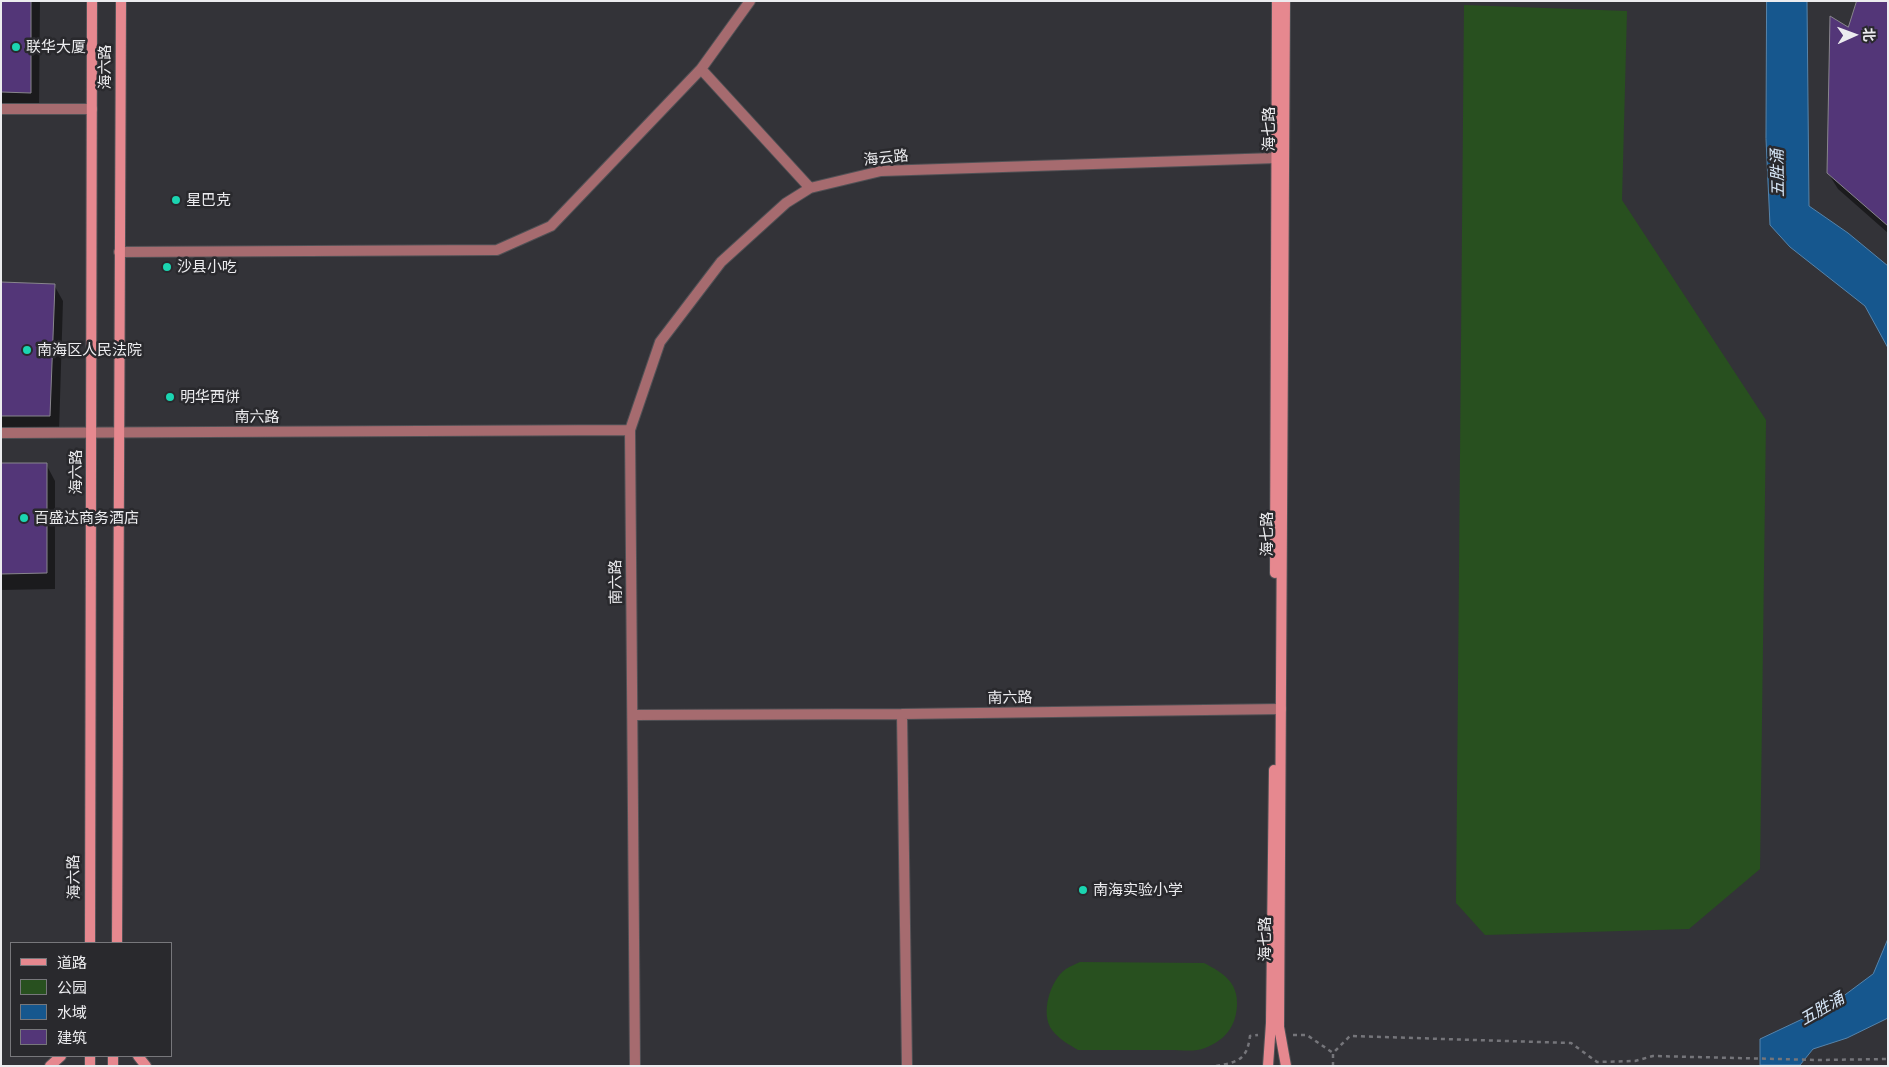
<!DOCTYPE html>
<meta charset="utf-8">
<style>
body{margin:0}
#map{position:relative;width:1889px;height:1067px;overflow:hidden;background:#333338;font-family:"Playfair Display","Noto Sans SC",serif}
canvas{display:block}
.frame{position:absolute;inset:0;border:2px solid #ececef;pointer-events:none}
.legend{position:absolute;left:10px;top:942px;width:162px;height:115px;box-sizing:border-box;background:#29292d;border:1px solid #77777b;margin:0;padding:6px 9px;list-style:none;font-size:15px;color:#ececef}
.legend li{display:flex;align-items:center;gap:10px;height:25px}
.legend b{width:25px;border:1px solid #77777b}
.north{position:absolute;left:1829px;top:10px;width:50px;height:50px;-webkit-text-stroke:4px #29292d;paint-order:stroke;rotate:88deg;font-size:14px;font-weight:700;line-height:20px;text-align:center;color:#ececef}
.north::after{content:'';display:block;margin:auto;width:18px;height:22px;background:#ececef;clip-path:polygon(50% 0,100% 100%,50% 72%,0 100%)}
</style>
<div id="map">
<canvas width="1889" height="1067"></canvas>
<div class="frame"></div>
<ul class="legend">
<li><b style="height:6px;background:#e6888f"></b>道路</li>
<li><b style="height:14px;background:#28501f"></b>公园</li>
<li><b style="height:14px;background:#16578e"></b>水域</li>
<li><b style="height:14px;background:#533678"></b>建筑</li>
</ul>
<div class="north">北</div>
</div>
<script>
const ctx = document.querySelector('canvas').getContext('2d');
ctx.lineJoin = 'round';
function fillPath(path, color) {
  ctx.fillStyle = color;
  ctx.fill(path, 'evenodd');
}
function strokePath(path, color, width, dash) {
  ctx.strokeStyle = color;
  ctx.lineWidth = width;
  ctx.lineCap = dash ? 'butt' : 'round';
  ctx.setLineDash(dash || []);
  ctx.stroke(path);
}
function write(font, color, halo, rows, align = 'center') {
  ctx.font = font + ' "Playfair Display","Noto Sans SC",serif';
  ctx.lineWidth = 5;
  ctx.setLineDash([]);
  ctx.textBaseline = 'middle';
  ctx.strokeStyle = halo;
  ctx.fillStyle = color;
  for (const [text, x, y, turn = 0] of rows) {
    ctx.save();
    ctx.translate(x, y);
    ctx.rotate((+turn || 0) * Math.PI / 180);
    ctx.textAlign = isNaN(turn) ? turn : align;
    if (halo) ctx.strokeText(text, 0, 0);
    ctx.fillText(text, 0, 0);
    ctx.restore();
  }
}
fillPath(new Path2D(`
 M 1464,5 L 1627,11 L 1622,200 L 1766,420 L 1760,869 L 1689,929 L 1485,935 L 1456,903 Z
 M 1080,962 L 1204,963 C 1223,973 1238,982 1237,1005 C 1236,1027 1225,1040 1205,1048 C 1196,1052 1181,1050 1170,1050 C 1139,1050 1109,1050 1078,1050 C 1068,1044 1059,1039 1052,1030 C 1040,1014 1050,980 1066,969 C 1070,966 1076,964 1080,962 Z`), '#28501f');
const water = new Path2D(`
 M 1767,1 L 1807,1 L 1809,206 L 1848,233 L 1888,266 L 1888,348 L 1865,306 L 1790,247 L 1770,225 L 1766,139 Z
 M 1888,939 L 1888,1018 L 1847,1038 L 1813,1049 L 1800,1065 L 1760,1065 L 1760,1039 L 1830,1006 L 1873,974 Z`);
fillPath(water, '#16578e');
strokePath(water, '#5684ab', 1);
fillPath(new Path2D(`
 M 1,1 L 40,1 L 39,108 L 1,107 Z
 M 1888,1 L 1888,233 L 1838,189 L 1828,173 L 1849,29 Z
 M 1,283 L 54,285 L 63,301 L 59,432 L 1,431 Z
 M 1,464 L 46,464 L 55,481 L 55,589 L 1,590 Z`), '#0007');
const building = new Path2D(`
 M 1,1 L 31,1 L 31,93 L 1,92 Z
 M 1857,1 L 1888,1 L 1888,226 L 1827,173 L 1830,16 L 1848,27 Z
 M 1,282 L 55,284 L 50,416 L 1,416 Z
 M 1,463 L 47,463 L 47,573 L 1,574 Z`);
fillPath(building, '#533678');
strokePath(building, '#88868c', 1);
const tertiary = new Path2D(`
 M 701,69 L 810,188
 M 1,109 L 92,109
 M 119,252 L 497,250 L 551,226 L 701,69 L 750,1
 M 1,433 L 630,430
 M 902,714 L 907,1066
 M 633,715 L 902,714 L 1281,709
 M 635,1066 L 630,430 L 660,342 L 721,262 L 786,203 L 810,188 L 881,171 L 1276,158`);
const secondary = new Path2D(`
 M 1285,1 L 1279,1027 L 1286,1066
 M 1275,573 L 1277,1
 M 90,943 L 92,1
 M 117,943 L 121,1
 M 138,1056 L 146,1066
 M 50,1066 L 61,1056
 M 90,1066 L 90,1056
 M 113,1066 L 113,1056
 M 1268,1066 L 1271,1023 L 1274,770`);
strokePath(tertiary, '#515155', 12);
strokePath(secondary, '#515155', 12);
strokePath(new Path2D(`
 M 1293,1035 L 1307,1035 L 1333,1053
 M 1216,1066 C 1238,1062 1247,1060 1250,1036 L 1258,1035
 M 1333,1066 L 1333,1053 L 1350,1036 L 1571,1043 L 1597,1062 L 1635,1061 L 1653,1056 L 1819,1060 L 1888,1059`), '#75757a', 2.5, [4, 4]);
strokePath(tertiary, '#a66b6f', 10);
strokePath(secondary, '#e6888f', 10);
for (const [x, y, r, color] of [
 [16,47,5,"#1bd5b1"],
 [176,200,5,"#1bd5b1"],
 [167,267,5,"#1bd5b1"],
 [27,350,5,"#1bd5b1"],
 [170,397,5,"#1bd5b1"],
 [24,518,5,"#1bd5b1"],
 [1083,890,5,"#1bd5b1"]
]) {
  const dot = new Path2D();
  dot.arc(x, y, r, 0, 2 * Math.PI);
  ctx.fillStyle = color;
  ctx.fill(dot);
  strokePath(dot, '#29292d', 2);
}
write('15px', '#ececef', '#29292d', [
 ["联华大厦",26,47],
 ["星巴克",186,200],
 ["沙县小吃",177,267],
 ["南海区人民法院",37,350],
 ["明华西饼",180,397],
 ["百盛达商务酒店",34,518],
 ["南海实验小学",1093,890]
], 'left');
write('15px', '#ececef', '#29292d', [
 ["海六路",105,67,-90],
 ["海七路",1269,129,-90],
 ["海云路",886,158,-6],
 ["南六路",257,417],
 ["海六路",76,472,-90],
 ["海七路",1267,534,-90],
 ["南六路",616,582,-91],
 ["南六路",1010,698,-1],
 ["海六路",74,877,-91],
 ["海七路",1265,939,-90]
]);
write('italic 16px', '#d6e6f7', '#29292d', [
 ["五胜涌",1778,173,-91],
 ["五胜涌",1822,1009,-30]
]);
</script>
